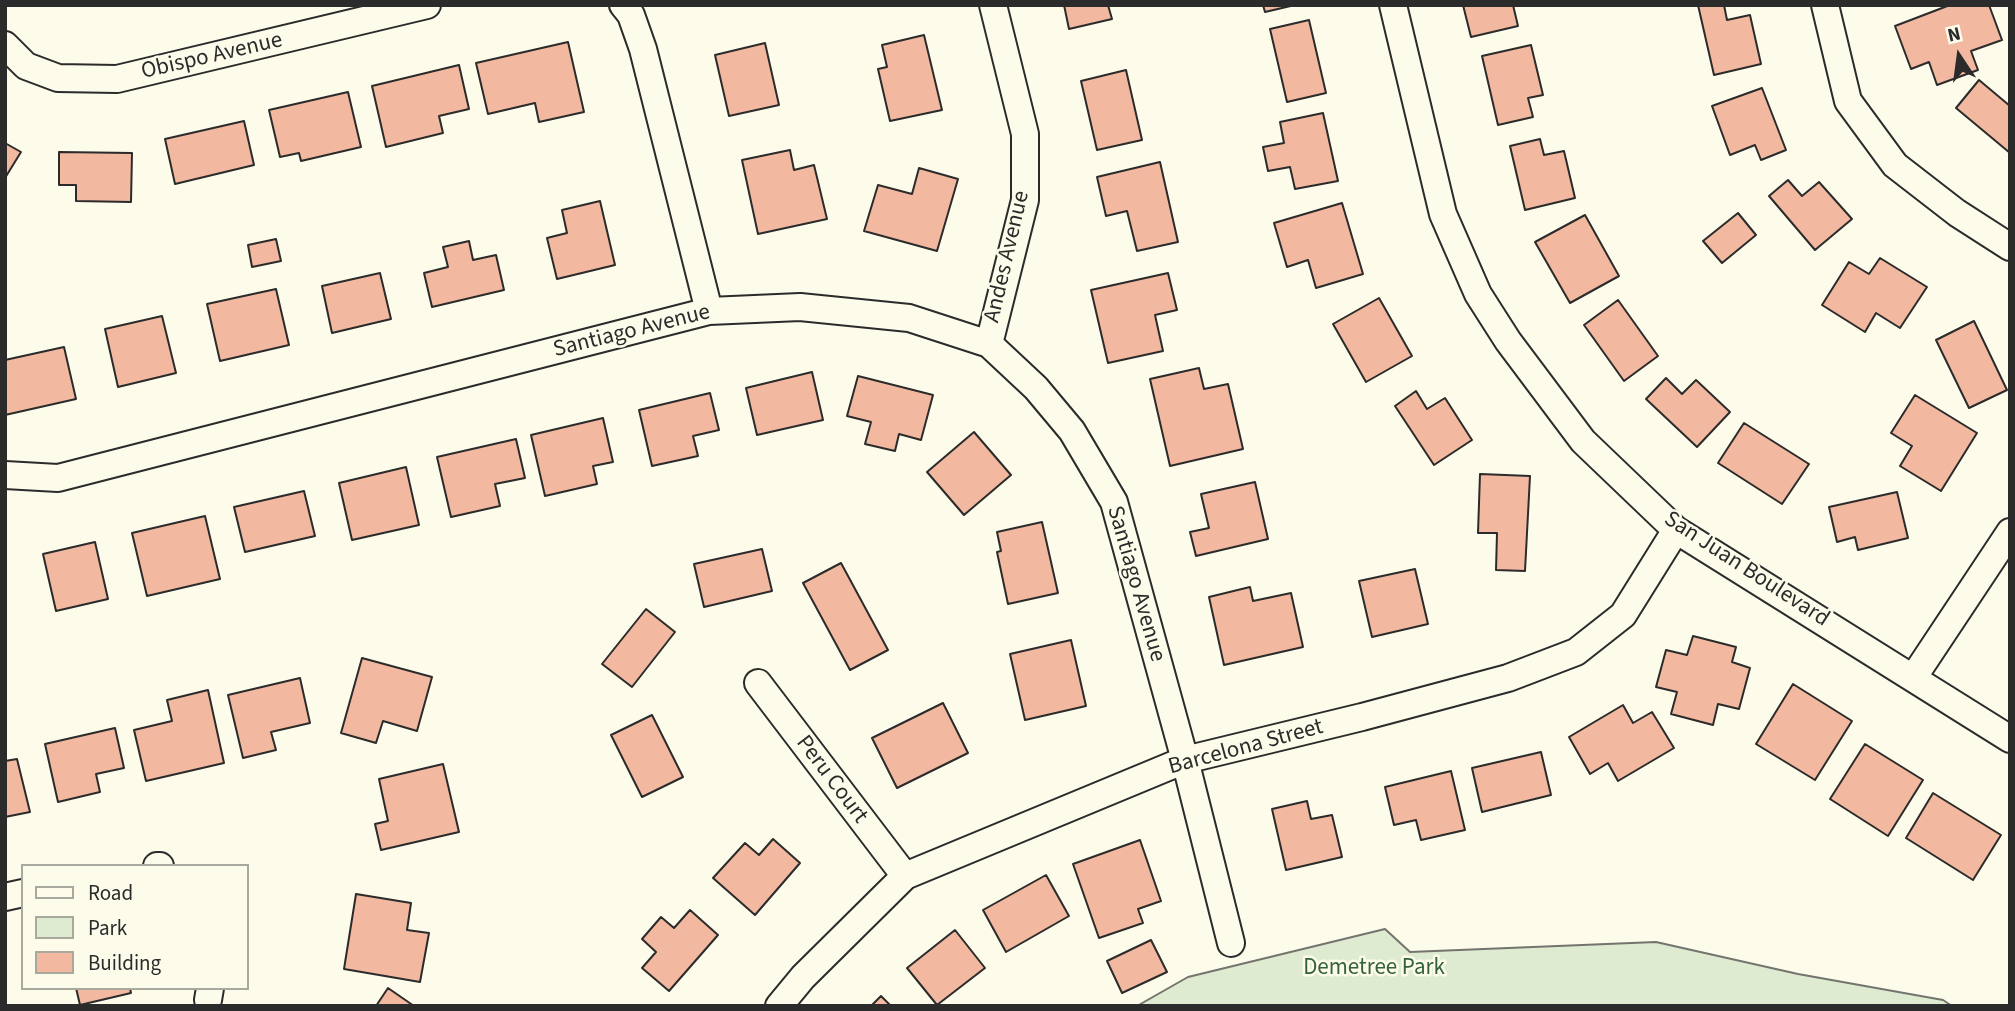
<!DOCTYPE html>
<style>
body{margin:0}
#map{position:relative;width:2015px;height:1011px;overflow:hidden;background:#fdfbea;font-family:"Source Sans 3",sans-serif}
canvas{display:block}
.frame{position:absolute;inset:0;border:7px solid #2b2b2b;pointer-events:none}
.legend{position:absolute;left:21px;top:864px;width:228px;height:126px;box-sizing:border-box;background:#fdfbea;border:2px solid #a9a89e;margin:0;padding:9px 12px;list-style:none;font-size:21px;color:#2b2b2b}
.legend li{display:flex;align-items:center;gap:14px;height:35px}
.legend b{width:35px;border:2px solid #a9a89e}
.north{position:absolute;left:1924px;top:21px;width:70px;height:70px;-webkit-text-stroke:5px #fdfbea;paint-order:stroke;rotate:347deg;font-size:19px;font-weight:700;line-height:28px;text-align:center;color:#2b2b2b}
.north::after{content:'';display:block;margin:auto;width:24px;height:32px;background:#2b2b2b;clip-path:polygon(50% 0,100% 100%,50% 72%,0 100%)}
</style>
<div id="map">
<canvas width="2015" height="1011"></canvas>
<div class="frame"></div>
<ul class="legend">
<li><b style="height:9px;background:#fdfbea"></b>Road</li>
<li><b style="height:19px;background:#deebd1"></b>Park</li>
<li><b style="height:19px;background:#f2b8a0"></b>Building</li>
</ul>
<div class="north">N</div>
</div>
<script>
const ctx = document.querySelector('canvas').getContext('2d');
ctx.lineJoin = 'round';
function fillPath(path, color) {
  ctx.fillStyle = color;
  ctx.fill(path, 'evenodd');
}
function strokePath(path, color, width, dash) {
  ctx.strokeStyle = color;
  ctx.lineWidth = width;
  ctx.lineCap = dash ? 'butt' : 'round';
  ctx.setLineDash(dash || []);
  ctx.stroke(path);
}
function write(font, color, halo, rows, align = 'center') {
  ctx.font = font + ' "Source Sans 3",sans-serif';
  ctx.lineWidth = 5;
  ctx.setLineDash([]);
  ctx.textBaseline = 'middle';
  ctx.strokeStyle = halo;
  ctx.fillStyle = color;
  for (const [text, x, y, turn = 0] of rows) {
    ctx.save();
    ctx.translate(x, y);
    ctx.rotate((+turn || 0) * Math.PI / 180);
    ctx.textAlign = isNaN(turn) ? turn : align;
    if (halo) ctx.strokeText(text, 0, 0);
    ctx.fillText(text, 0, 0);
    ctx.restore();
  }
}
const green = new Path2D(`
 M 1385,929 L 1410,952 L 1656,942 L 1798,974 L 1943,1000 L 1952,1006 L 1137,1006 L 1188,977 Z`);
fillPath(green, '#deebd1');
strokePath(green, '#74746e', 2);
const building = new Path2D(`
 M 1064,5 L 1108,5 L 1112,19 L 1069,29 Z
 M 1263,5 L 1295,5 L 1265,12 Z
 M 1463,5 L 1513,5 L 1518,26 L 1471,37 Z
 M 1698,5 L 1724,5 L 1727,20 L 1750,15 L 1761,64 L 1714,75 Z
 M 1950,5 L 1989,5 L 2002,40 L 1971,51 L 1978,70 L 1937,85 L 1929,62 L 1911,69 L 1895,26 Z
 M 1309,20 L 1326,93 L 1287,102 L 1270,29 Z
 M 924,35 L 942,110 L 890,121 L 878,69 L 887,67 L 882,45 Z
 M 568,42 L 584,112 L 539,122 L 535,103 L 488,114 L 476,63 Z
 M 765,43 L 779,105 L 729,116 L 715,55 Z
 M 1531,45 L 1543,95 L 1528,98 L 1533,117 L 1498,125 L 1482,56 Z
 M 459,65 L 469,109 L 439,116 L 443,133 L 386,147 L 372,86 Z
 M 1126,70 L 1142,140 L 1097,150 L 1081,81 Z
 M 1979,80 L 2010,106 L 2010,153 L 1956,108 Z
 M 1762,88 L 1786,150 L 1761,160 L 1755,145 L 1730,155 L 1712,106 Z
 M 348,92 L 361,147 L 301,161 L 299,153 L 280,157 L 269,110 Z
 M 1323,113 L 1338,181 L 1295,189 L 1290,167 L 1268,171 L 1263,147 L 1284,143 L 1280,122 Z
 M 244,121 L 254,165 L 175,184 L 165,139 Z
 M 1540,139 L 1544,155 L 1564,151 L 1575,198 L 1525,210 L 1510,146 Z
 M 5,143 L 21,152 L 5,178 Z
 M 790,150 L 794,170 L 814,165 L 827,219 L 758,234 L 742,160 Z
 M 59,152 L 132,153 L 131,202 L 76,201 L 76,185 L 59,185 Z
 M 1160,162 L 1178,242 L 1137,251 L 1127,211 L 1106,216 L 1097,177 Z
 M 919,168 L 958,179 L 937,251 L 864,231 L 878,185 L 912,194 Z
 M 1788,180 L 1802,196 L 1819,182 L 1852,219 L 1815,250 L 1769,196 Z
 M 600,201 L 615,265 L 557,279 L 547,238 L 567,233 L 562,210 Z
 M 1342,203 L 1363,274 L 1316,288 L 1308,260 L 1287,267 L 1274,223 Z
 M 1738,213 L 1756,235 L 1722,263 L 1703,241 Z
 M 1585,215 L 1619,276 L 1570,303 L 1535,242 Z
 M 276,239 L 281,261 L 252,267 L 248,245 Z
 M 469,241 L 473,260 L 496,255 L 504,290 L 432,307 L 424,273 L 448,267 L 443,247 Z
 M 1880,258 L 1927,287 L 1900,328 L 1876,313 L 1865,332 L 1822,305 L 1849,262 L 1869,274 Z
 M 380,273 L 391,319 L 332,333 L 322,286 Z
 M 1168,273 L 1177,310 L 1155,315 L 1163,351 L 1108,363 L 1091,290 Z
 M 276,289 L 289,345 L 220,361 L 207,304 Z
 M 1379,298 L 1412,356 L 1366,382 L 1333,324 Z
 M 1618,300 L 1658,356 L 1624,381 L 1584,325 Z
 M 162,316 L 176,373 L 118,387 L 105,329 Z
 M 1974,321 L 2007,390 L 1969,408 L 1936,340 Z
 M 64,347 L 76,399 L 5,415 L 5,360 Z
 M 1199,368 L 1204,389 L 1228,384 L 1243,449 L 1170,466 L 1150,379 Z
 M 812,372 L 823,420 L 757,435 L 746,388 Z
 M 858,376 L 933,395 L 921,440 L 899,434 L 895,451 L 865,444 L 871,422 L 847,416 Z
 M 1666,378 L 1682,394 L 1696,380 L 1730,412 L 1697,447 L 1646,399 Z
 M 1416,391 L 1427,409 L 1445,398 L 1472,440 L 1434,465 L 1395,406 Z
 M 710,393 L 719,430 L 693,436 L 698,456 L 652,466 L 639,410 Z
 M 1915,395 L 1977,433 L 1941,491 L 1900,466 L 1912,446 L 1891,433 Z
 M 603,418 L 613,462 L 593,466 L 597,484 L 545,496 L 531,435 Z
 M 1744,423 L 1809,464 L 1782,504 L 1718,463 Z
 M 974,432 L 1011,475 L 964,515 L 927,472 Z
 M 516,439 L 525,478 L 495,484 L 500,506 L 451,517 L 437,457 Z
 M 406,467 L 419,525 L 352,540 L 339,483 Z
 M 1480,474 L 1530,476 L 1525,571 L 1496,570 L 1497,533 L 1478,533 Z
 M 1255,482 L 1268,539 L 1196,556 L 1190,532 L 1209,528 L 1201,494 Z
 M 304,491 L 315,536 L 245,552 L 234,507 Z
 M 1897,492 L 1908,538 L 1858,550 L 1855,537 L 1837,542 L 1829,507 Z
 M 205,516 L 220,579 L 147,596 L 132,533 Z
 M 1042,522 L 1058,593 L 1008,604 L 997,552 L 1001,551 L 997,532 Z
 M 95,542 L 108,599 L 56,611 L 43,554 Z
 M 762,549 L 772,591 L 704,607 L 694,564 Z
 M 841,563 L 888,650 L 850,670 L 803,583 Z
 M 1415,569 L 1428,624 L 1372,637 L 1359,581 Z
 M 1250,587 L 1253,601 L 1291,593 L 1303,647 L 1224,665 L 1209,597 Z
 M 646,609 L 675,632 L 632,687 L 602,664 Z
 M 1693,636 L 1736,647 L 1732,662 L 1750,668 L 1739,709 L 1718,704 L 1713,725 L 1671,714 L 1677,692 L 1656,687 L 1666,650 L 1687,655 Z
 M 1071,640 L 1086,706 L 1025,720 L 1010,654 Z
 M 362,658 L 432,677 L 417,731 L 383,721 L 376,743 L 341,733 Z
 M 300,678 L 310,723 L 271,732 L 276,750 L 243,758 L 228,695 Z
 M 1793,684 L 1852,721 L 1815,780 L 1756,744 Z
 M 208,690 L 224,763 L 146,781 L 134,730 L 172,721 L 167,700 Z
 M 943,703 L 968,753 L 897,788 L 872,738 Z
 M 1623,705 L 1633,723 L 1652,712 L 1674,748 L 1618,781 L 1608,763 L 1590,774 L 1569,737 Z
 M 652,715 L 683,777 L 642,797 L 611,735 Z
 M 115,728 L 124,768 L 96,774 L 100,792 L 58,802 L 45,744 Z
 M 1865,744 L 1923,780 L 1888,836 L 1830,799 Z
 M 1541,752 L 1551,795 L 1482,812 L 1472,768 Z
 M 17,759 L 30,812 L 5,817 L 5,761 Z
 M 443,764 L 459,832 L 381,850 L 375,824 L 388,821 L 379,779 Z
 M 1451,771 L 1465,830 L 1421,840 L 1416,820 L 1394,825 L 1385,787 Z
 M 1933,793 L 2001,835 L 1973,880 L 1906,838 Z
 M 1307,801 L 1311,819 L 1332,815 L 1342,857 L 1286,870 L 1272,809 Z
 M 773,839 L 800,863 L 755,915 L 713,878 L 745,843 L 759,855 Z
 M 1140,840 L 1161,901 L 1138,909 L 1143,923 L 1099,938 L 1073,864 Z
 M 1046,875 L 1069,916 L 1006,952 L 983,910 Z
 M 356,894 L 411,903 L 407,930 L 429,933 L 420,982 L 344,969 Z
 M 690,910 L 718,935 L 669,991 L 642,968 L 656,952 L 642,939 L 661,917 L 674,928 Z
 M 955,930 L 985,968 L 937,1005 L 907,968 Z
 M 1151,940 L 1167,972 L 1122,993 L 1107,961 Z
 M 76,988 L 130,988 L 131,993 L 80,1005 Z
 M 388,988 L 414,1006 L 376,1006 Z
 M 881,996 L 891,1006 L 871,1006 Z`);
fillPath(building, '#f2b8a0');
strokePath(building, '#2b2b2b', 2);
const minor = new Path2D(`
 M 623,5 L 631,15 L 643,49 L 709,311
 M 1393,5 L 1443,214 L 1478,294 L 1508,341 L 1583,441 L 1676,530 L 2010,739
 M 1825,5 L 1848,101 L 1895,165 L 1957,213 L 2010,247
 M 5,45 L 26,66 L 58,78 L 117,79 L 427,5
 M 989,344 L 1025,200 L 1025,134 L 993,5
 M 5,475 L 58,478 L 709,311 L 800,307 L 909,318 L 989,344 L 1036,388 L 1072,431 L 1114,502 L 1185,760 L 1231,943
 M 1913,678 L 2010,532
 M 758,683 L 905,876
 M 157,866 L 160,866
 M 5,897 L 23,893
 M 208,1000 L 210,988
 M 779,1006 L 803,977 L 905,876 L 1185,760 L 1362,717 L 1508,678 L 1576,652 L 1623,615 L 1676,530`);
strokePath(minor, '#2b2b2b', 30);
strokePath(minor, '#fdfbea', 26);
write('23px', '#2b2b2b', '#fdfbea', [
 ["Obispo Avenue",212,57,-13],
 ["Andes Avenue",1008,257,-77],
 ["Santiago Avenue",632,332,-14],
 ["San Juan Boulevard",1746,570,33],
 ["Santiago Avenue",1135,584,74],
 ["Barcelona Street",1246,748,-15],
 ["Peru Court",831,780,53]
]);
write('23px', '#34623c', '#fdfbea', [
 ["Demetree Park",1374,969]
]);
</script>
